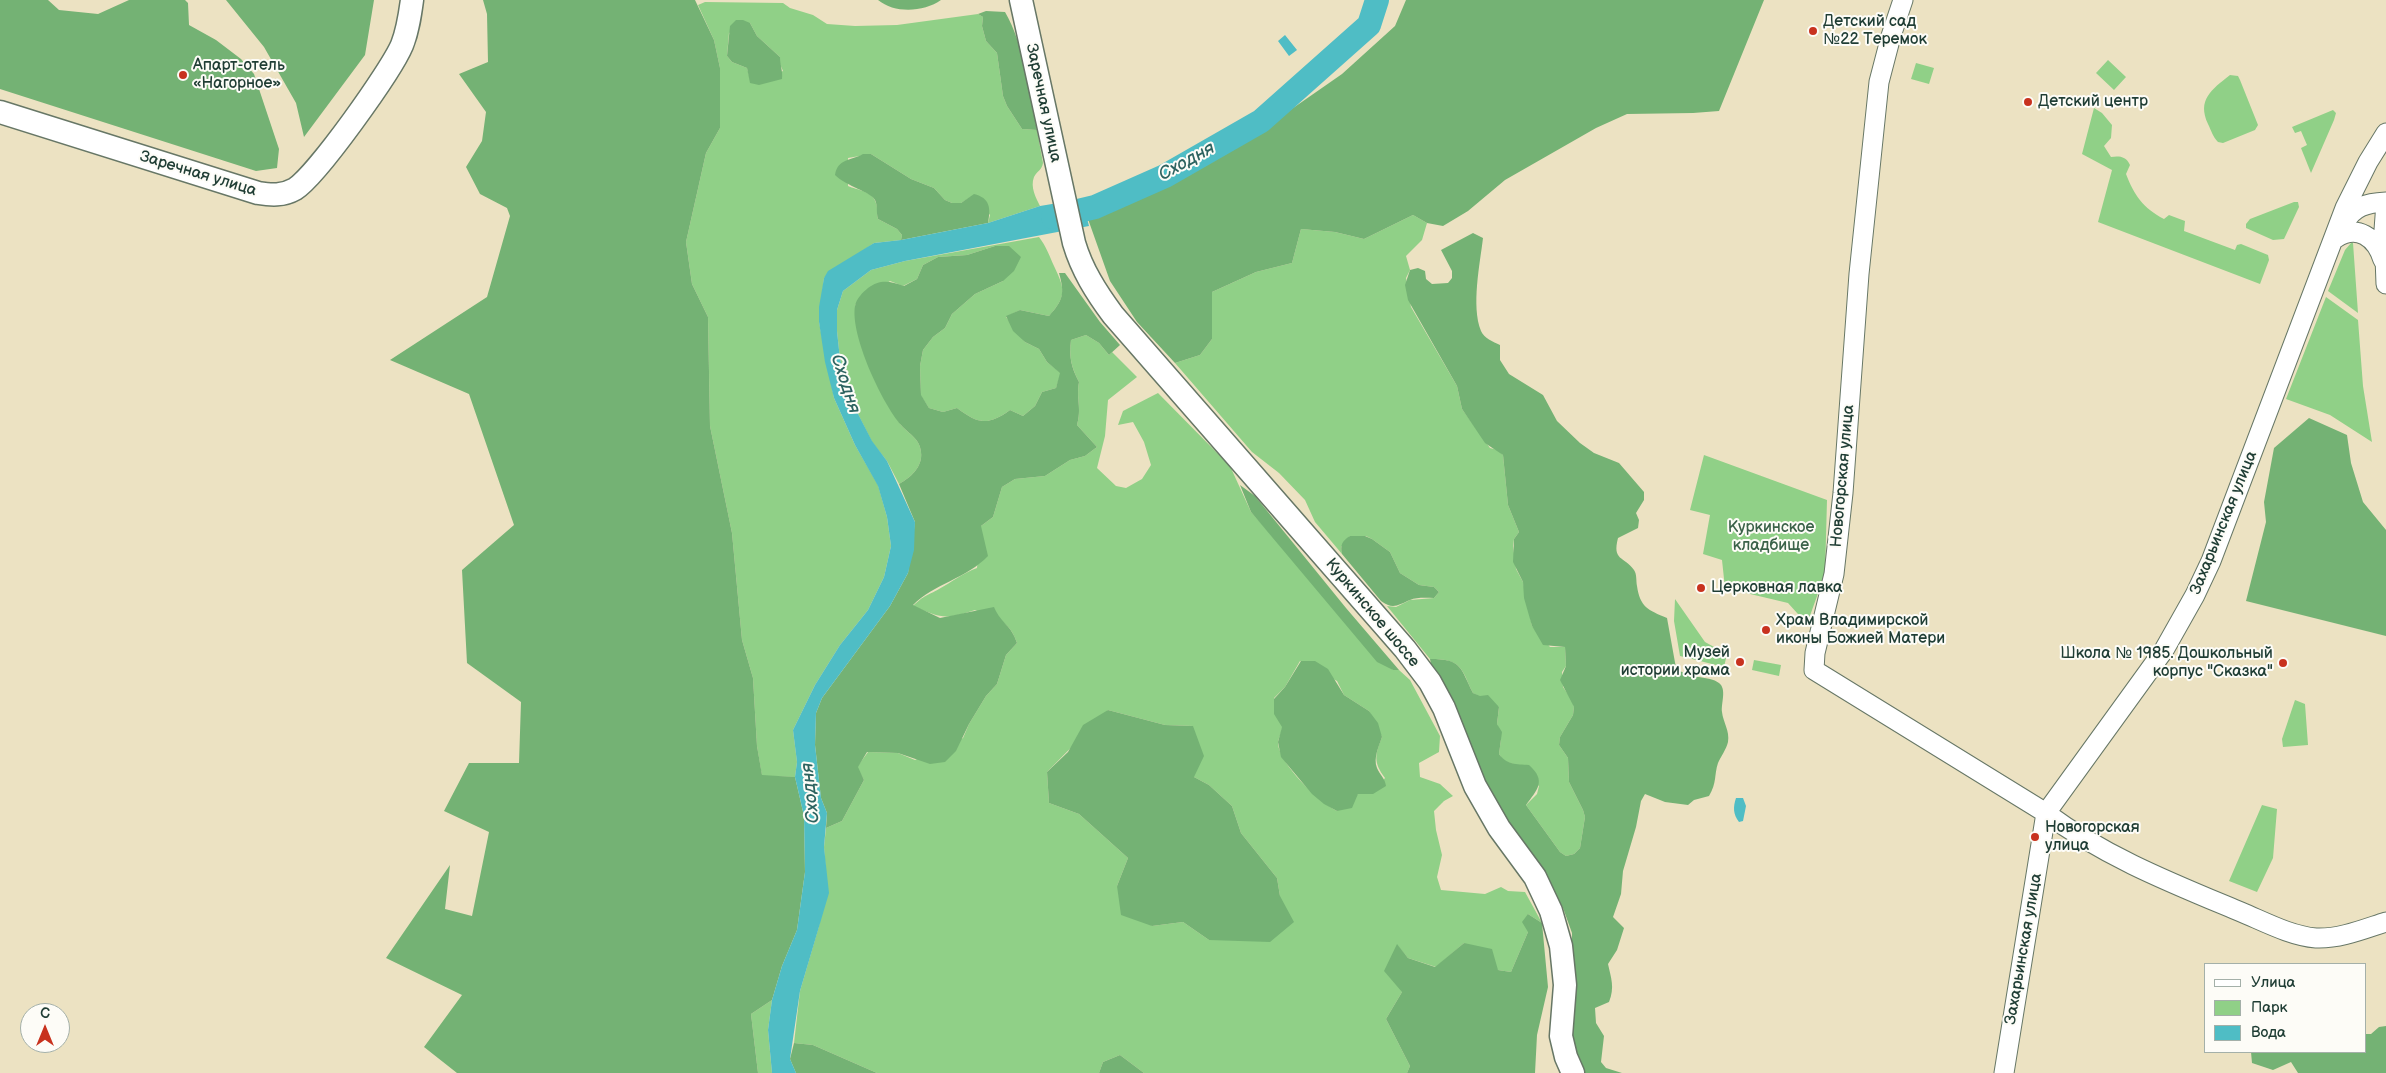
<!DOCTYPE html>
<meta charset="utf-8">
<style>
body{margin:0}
#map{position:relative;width:2386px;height:1073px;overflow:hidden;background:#ece2c2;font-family:"Balsamiq Sans",sans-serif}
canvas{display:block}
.legend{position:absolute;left:2204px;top:963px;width:162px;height:90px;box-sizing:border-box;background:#fdfcf7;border:1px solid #a4b0a9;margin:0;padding:6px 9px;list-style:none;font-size:15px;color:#1f3d34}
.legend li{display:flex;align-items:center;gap:10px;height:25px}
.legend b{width:25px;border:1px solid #a4b0a9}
.north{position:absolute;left:20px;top:1003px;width:50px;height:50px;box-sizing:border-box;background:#fdfcf7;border:1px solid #a4b0a9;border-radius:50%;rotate:0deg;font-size:14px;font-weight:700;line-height:20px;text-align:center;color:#1f3d34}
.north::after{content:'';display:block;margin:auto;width:18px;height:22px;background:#c8321e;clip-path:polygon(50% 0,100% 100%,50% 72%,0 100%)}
</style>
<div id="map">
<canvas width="2386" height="1073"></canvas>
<ul class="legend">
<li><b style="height:6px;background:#fff"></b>Улица</li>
<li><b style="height:14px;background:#90d087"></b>Парк</li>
<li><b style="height:14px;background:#4fbdc5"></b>Вода</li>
</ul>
<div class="north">С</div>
</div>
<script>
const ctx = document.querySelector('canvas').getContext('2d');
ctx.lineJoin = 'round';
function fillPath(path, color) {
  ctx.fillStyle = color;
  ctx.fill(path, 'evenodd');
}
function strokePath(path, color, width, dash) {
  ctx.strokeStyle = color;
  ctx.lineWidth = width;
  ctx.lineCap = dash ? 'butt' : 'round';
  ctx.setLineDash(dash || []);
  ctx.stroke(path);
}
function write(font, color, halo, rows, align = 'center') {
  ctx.font = font + ' "Balsamiq Sans",sans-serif';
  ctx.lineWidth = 4;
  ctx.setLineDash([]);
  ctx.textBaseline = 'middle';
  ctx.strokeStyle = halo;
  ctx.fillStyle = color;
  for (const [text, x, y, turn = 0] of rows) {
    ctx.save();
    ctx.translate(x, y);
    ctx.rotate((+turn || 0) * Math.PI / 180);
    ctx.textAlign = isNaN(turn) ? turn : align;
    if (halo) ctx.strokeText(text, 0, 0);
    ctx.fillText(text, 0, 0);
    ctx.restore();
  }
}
fillPath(new Path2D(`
 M 705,2 L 783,3 L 790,8 L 813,15 L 827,24 L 855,26 L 897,25 L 978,14 L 983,17 L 982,26 L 986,41 L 997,53 L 1003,96 L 1007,106 L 1022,129 L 1037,130 L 1043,163 C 1042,170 1037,171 1034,177 C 1030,187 1036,198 1040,206 L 988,223 L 990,215 L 974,195 L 961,203 L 952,203 L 945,200 L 934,188 L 911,179 L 871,154 L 848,158 L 848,186 C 857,190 873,191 876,203 C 878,208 876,214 878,219 L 897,229 L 902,235 L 901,240 L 874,243 L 824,278 L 819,322 L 834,398 L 855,445 L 878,485 L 887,517 L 891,546 L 884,577 L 868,610 L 840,645 L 815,685 L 793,730 L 797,762 L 795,777 L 762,776 L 757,746 L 753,678 L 742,640 L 732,533 L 710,426 L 708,317 L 692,284 L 686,242 L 706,153 L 720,128 L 720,68 L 714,40 L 698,5 ZM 750,23 L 757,36 L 780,57 L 780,64 L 783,71 L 751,83 L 747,68 L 732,62 L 727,56 L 729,33 Z
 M 2108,60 L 2126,77 L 2114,90 L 2096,73 Z
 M 1916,63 L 1934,68 L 1929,84 L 1911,79 Z
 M 2230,75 L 2238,76 L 2240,80 L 2258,125 L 2255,130 L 2223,143 L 2218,142 C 2213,137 2211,130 2208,124 C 2197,100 2211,90 2230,75 Z
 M 2094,108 L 2102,113 L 2112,125 L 2111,138 L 2104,146 L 2111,157 C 2119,156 2126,156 2130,165 L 2126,174 C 2134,195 2143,208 2164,219 L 2169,215 L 2185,221 L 2184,231 L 2235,250 L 2237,245 L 2241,244 L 2268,255 L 2269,260 L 2260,284 L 2098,222 L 2112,170 L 2082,154 Z
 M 2333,110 L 2336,113 L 2334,120 L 2311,173 L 2301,148 L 2307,145 L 2301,131 L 2295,133 L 2292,127 Z
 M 2294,202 L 2298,202 L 2299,207 L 2284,239 L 2273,240 L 2246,228 L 2246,224 L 2250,219 Z
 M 1413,215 L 1427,223 L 1422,240 L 1406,256 L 1410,270 L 1406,278 L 1411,307 L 1457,386 L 1462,409 L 1490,448 L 1498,450 L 1503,455 L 1508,505 L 1519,532 L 1514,539 L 1513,546 L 1516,569 L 1523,582 L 1532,626 L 1550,647 L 1565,647 L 1566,666 L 1562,672 L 1563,687 L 1572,700 L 1574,707 L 1573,715 L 1560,737 L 1559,745 L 1568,758 L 1569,782 L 1583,810 L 1585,817 L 1580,848 L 1574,854 L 1566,856 L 1560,852 L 1526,805 L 1537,794 L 1539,786 L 1513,764 L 1504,761 L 1499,754 L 1501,739 L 1497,724 L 1499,707 L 1473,693 C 1461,669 1463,659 1430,659 L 1387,606 L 1396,607 L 1410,600 L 1434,598 L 1439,592 L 1434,587 L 1419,585 L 1400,573 L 1390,552 L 1372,539 L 1366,536 L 1350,536 L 1341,547 L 1342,554 L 1315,522 L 1305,500 L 1279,473 L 1252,452 L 1175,363 L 1200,355 L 1212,339 L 1212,292 L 1256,272 L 1292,263 L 1301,229 L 1335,232 L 1364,239 Z
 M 1039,237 C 1046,246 1049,255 1054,266 C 1065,289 1067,296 1049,316 L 1020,310 L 1006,317 L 1025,342 L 1039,349 L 1047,362 L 1061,373 L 1056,388 L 1042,392 L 1035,406 L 1023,416 L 1010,410 C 988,426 978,424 957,408 L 943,412 L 929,408 L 921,396 L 920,366 L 923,350 L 933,337 L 945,328 L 952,314 L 975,294 L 1003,281 L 995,246 L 967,255 L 938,257 L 923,265 L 917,279 L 903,286 L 890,281 L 855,305 C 859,346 866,363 886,398 C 891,407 895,417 901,425 C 909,434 920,439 921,452 C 923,467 910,478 899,484 L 887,461 L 872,442 L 855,408 L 845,378 L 840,359 L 837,331 L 837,310 L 843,291 L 871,270 L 905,261 Z
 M 2351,243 L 2353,243 L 2358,313 L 2328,291 L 2345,250 Z
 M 2326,297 L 2358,320 L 2363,386 L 2372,442 L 2330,415 L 2286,399 Z
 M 1086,335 L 1099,343 L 1109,355 L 1112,352 L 1137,377 L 1108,400 L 1105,436 L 1097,468 L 1116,486 L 1126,488 L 1142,479 L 1151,465 L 1144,442 L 1133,422 L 1118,425 L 1123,411 L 1158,393 L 1230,466 L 1251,512 L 1393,670 L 1399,670 L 1410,680 L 1440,736 L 1439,752 L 1419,763 L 1420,777 L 1440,784 L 1453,796 L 1444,801 L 1434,811 L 1436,830 L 1442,855 L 1437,877 L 1441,890 L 1485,894 L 1501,887 L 1508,891 L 1525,892 L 1542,923 L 1528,914 L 1528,932 L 1511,972 L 1498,970 L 1464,943 L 1436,967 L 1408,958 L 1397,945 L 1402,992 L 1386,1019 L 1410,1066 L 1407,1073 L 1144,1073 L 1120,1055 L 1103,1062 L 1099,1073 L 877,1073 L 813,1045 L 794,1043 L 800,991 L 819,926 L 826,873 L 824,847 L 826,828 L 842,821 L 864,780 L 857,767 L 868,752 L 898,753 L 915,760 L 963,738 L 969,724 L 986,696 L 997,684 L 1006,655 L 1017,643 C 1009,619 996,619 975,610 C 945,620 941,618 913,606 C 924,595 927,596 939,589 C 952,582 963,573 977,568 L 981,526 L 993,517 L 1002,487 L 1015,479 L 1045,476 L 1070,460 L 1085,456 L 1097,447 L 1077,425 C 1082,408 1076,399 1079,382 C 1071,367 1069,356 1071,340 ZM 1300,661 L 1337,681 L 1344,695 L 1369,711 L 1382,737 C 1375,755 1373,762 1385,778 L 1373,793 L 1358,794 L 1337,811 C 1319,802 1279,764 1278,743 C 1278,738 1282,733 1282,728 C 1283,720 1276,707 1274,698 L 1285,687 ZM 1108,710 L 1165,725 L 1193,726 L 1194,777 L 1209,785 L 1232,806 L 1241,833 L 1277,878 L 1280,896 L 1209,940 L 1183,922 L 1152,926 L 1117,886 L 1128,858 L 1079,814 L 1049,803 L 1047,772 Z
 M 1704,455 L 1827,500 L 1825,574 L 1807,624 L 1788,603 L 1725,588 L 1722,560 L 1703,554 L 1710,515 L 1690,510 Z
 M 1675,599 L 1705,642 L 1727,654 L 1724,667 L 1680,656 L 1674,621 Z
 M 1754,660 L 1781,665 L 1779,676 L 1752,670 Z
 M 2295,700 L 2305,704 L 2308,745 L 2283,747 L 2282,739 Z
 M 2262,805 L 2277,809 L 2273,858 L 2257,892 L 2229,881 Z
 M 772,1000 L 768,1030 L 772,1073 L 758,1073 L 751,1014 Z`), '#90d087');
fillPath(new Path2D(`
 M 0,0 L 48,0 L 59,10 L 98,14 L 129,0 L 185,0 L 188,3 L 189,25 L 216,40 L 241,59 L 254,74 L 279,149 L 277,168 L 256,171 L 0,89 Z
 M 226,0 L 374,0 L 365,55 L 304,137 L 296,103 L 264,47 Z
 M 483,0 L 695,0 L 714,40 L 720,68 L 720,128 L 706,153 L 686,242 L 692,284 L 708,317 L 710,426 L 732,533 L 742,640 L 753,678 L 757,746 L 762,775 L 795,777 L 804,816 L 805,872 L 797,930 L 782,966 L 772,1000 L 751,1014 L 758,1073 L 457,1073 L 424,1047 L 462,995 L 386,958 L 450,865 L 445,909 L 472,916 L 489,832 L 444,811 L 469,763 L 519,763 L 521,702 L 467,663 L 462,570 L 514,525 L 469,394 L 390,360 L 487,297 L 510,216 L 507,208 L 480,194 L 466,167 L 482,141 L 486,112 L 459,74 L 488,62 L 487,14 Z
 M 878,0 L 941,0 C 924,12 895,14 878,0 Z
 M 1406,0 L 1764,0 L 1719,111 L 1693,113 L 1627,114 L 1596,128 L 1505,180 L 1468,211 L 1443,226 L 1427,223 L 1413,215 L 1364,239 L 1335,232 L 1301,229 L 1292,263 L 1256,272 L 1212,292 L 1212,339 L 1200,355 L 1175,363 L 1137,322 L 1110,281 L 1088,219 L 1250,138 L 1342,74 L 1395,26 Z
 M 986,11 L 1005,12 C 1024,44 1029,92 1037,130 L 1022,129 L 1007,106 L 1003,96 L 997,53 L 986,41 L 982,26 L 983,17 L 978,14 Z
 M 736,20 L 743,20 L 750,23 L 757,36 L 780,57 C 780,65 783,71 782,79 L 759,85 L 750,83 L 747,68 L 732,62 L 727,56 L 730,26 Z
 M 863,154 L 871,154 L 911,179 L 934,188 L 945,200 L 952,203 L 961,203 L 974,194 C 990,198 991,208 988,223 L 901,240 L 902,235 L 897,229 L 878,219 C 876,213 878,206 875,200 C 871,192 846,186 835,175 C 838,158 851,161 863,154 Z
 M 1473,233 L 1483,238 C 1480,264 1471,306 1481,331 C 1484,338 1493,342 1500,345 L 1500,360 L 1509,374 L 1543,395 L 1557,421 L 1580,443 L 1594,453 L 1619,463 L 1644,492 L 1644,500 L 1636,513 L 1639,520 L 1638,528 L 1618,538 C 1612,561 1624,556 1634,570 C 1637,574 1636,581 1637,586 C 1640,607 1648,610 1667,618 L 1676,668 C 1690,680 1709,675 1719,683 C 1727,689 1721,703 1722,712 C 1723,722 1730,731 1728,742 C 1726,750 1721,756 1718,763 C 1714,775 1717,783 1709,796 L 1694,800 L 1688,805 L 1665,802 L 1645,794 L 1641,801 L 1636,827 L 1623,871 L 1621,894 L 1613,917 L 1624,928 L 1617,950 L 1608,964 C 1611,978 1615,987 1609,1002 L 1595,1008 L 1596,1023 L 1604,1036 L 1601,1062 L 1606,1068 L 1622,1073 L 1583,1073 L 1572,1042 L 1572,933 L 1563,908 L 1547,879 L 1502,815 L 1470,750 L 1454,704 L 1431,664 L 1430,659 C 1463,659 1460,668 1473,693 L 1480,696 L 1488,695 L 1499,707 L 1497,724 L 1502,732 L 1499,754 C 1507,765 1516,764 1529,765 C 1547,781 1537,790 1526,805 L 1560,852 L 1566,856 L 1574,854 L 1580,848 L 1585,817 L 1583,810 L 1569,782 L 1568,758 L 1559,745 L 1560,737 L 1573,715 L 1574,707 L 1560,680 L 1566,666 L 1565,647 L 1543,645 L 1532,626 L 1524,598 L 1523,582 L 1513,562 L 1514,539 L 1519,532 L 1508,505 L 1503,455 L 1485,443 L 1462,409 L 1457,386 L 1408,300 L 1405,285 L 1410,270 L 1418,268 L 1425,271 L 1426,279 L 1432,284 L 1448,283 L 1452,278 L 1452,271 L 1441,250 Z
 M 995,246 L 1009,246 L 1021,257 L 1014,271 L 1003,281 L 975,294 L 952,314 L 945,328 L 933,337 L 923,350 L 920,366 L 921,395 L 929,408 L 943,412 L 957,408 C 978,424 988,426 1010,410 L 1023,416 L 1035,406 L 1042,392 L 1056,388 L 1060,373 L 1047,362 L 1039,349 L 1025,342 L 1013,331 L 1006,316 L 1020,310 L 1049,316 C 1063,300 1065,294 1059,273 L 1065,273 L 1100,322 L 1120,345 L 1109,355 L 1099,343 L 1086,335 L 1071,340 C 1069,357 1071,367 1079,382 C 1076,399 1082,408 1077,425 L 1097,447 L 1085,456 L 1070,460 L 1045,476 L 1015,479 L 1002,487 L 993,517 L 981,526 L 988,556 C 967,578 934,584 913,605 L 940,618 L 994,607 C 1002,625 1011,624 1017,643 L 1006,655 L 997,684 L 986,696 L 969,724 L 956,751 L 945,762 L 930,764 L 898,753 L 867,752 L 858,767 L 864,780 L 842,821 L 826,828 L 827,813 L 821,798 L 815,745 L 816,713 L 822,698 L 890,606 L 908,573 L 915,522 L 899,484 C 910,478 923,467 921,452 C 920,439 909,434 901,425 C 882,403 850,335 855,306 C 856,299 863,292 868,288 C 880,279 890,281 904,286 L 917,279 L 923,265 L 938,257 L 967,255 Z
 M 2309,418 L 2347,435 L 2351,463 L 2363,502 L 2386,530 L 2386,636 L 2246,601 L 2266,522 L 2264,502 L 2274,448 Z
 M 1240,485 L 1255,496 L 1346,608 L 1399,670 L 1393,670 L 1377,662 L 1251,512 Z
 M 1350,536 L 1365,536 L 1372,539 L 1390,552 L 1400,573 L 1419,585 L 1434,587 L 1439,592 L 1434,598 C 1427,598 1417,597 1410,600 C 1398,605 1393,610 1381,601 L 1342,554 C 1340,545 1342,541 1350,536 Z
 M 1301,661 L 1315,661 L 1328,669 L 1344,695 L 1369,711 L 1378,723 L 1382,737 C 1379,746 1373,758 1377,768 C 1380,775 1385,778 1386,786 L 1373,794 L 1358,794 L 1352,808 L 1337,811 L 1324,804 L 1312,794 L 1281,757 L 1278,742 L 1282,727 L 1274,714 L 1274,699 L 1285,687 Z
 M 1108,710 L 1165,725 L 1193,726 L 1204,756 L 1194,777 L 1209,785 L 1232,806 L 1241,833 L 1277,878 L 1280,896 L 1294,922 L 1270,942 L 1209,940 L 1183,922 L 1152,926 L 1121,915 L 1117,886 L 1128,858 L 1079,814 L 1049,803 L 1047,772 L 1068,752 L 1083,725 Z
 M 1528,914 L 1542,923 L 1548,987 L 1537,1035 L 1535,1073 L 1407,1073 L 1410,1066 L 1386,1019 L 1402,992 L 1384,971 L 1397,944 L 1408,958 L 1435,967 L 1464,943 L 1492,949 L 1498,970 L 1511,972 L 1528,932 L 1522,922 Z
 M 2386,1026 L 2386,1073 L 2298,1073 L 2291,1062 L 2273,1070 L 2252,1063 L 2251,1052 L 2365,1052 L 2365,1034 L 2371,1034 L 2379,1027 Z
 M 794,1043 L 813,1045 L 877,1073 L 796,1073 L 790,1059 Z
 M 1120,1055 L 1144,1073 L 1099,1073 L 1103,1062 Z`), '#74b274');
fillPath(new Path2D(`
 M 1285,35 L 1297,50 L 1289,56 L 1278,41 Z
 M 1070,201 L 1083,203 L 1089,226 L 905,261 L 871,270 L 843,291 L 837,310 L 837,331 L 840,359 L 845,378 L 855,408 L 872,441 L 887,461 L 915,522 L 914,550 L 908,573 L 890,606 L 822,698 L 816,713 L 815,745 L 821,798 L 827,813 L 824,847 L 829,893 L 800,991 L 790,1059 L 796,1073 L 772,1073 L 768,1030 L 772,1000 L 782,966 L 797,930 L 805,872 L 804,816 L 795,777 L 797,762 L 793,730 L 815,685 L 840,645 L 868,610 L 884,577 L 891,546 L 887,517 L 878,486 L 855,445 L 834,398 L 825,362 L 819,322 L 819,307 L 824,278 L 828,271 L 874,243 L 901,240 L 988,223 L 1040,206 Z
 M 1736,798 L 1743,798 L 1746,806 L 1743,821 L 1739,822 C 1733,814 1733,807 1736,798 Z`), '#4fbdc5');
strokePath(new Path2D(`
 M 1053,217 L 1095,207 L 1165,176 L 1261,121 L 1369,25 L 1377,0`), '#4fbdc5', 24);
const minor = new Path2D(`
 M 1903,0 L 1891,36 L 1879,82 L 1859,274 L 1843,493 L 1834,574 L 1815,653 L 1814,670 L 2046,813 C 2105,857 2174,884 2241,912 C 2265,922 2291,936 2316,938 C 2340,939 2364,929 2386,922
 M 2386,203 L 2384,230 L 2386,284
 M 2344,224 C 2353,206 2367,203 2386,202
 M 2336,238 C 2357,224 2376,237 2383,260
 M 2004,1073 L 2046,813 L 2164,650 L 2195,595 L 2211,561 L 2345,208 L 2368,162 L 2386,133`);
const major = new Path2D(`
 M 1021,0 L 1074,243 C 1082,270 1096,292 1113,315 L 1405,649 L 1430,682 L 1444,708 L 1475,786 L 1499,828 L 1535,877 L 1551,911 L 1561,946 L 1565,985 L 1561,1036 L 1566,1057 L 1573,1073
 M 0,112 L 258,193 C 271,195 283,196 295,189 C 317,175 391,71 402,45 C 408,30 410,15 412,0`);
strokePath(minor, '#677766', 21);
strokePath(major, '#677766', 25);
strokePath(minor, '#fff', 19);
strokePath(major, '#fff', 22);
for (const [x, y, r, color] of [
 [1813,31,5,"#c8321e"],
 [183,75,5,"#c8321e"],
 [2028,102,5,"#c8321e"],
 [1701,588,5,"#c8321e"],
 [1766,630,5,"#c8321e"],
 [1740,662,5,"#c8321e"],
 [2283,663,5,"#c8321e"],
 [2035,837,5,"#c8321e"]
]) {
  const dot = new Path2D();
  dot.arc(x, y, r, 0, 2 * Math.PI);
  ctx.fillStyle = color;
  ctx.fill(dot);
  strokePath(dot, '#fdfcf7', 2);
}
write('16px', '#1f3d34', '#fdfcf7', [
 ["Детский сад",1823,22],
 ["№22 Теремок",1823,40],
 ["Апарт-отель",193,66],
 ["«Нагорное»",193,84],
 ["Детский центр",2038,102],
 ["Церковная лавка",1711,588],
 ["Храм Владимирской",1776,621],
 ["иконы Божией Матери",1776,639],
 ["Музей",1730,653,"right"],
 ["истории храма",1730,671,"right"],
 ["Школа № 1985. Дошкольный",2273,654,"right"],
 ["корпус \"Сказка\"",2273,672,"right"],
 ["Новогорская",2045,828],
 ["улица",2045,846]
], 'left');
write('16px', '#1f3d34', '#fdfcf7', [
 ["Заречная улица",1043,103,78],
 ["Заречная улица",198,174,17],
 ["Новогорская улица",1843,476,-85],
 ["Захарьинская улица",2224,523,-68],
 ["Куркинское шоссе",1372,613,50],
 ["Захарьинская улица",2024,949,-80]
]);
write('16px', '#3b6249', '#fdfcf7', [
 ["Куркинское",1771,528],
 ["кладбище",1771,546]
]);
write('italic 18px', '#2d6360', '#fdfcf7', [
 ["Сходня",1187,162,-29],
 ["Сходня",845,384,72],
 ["Сходня",811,793,-96]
]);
</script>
